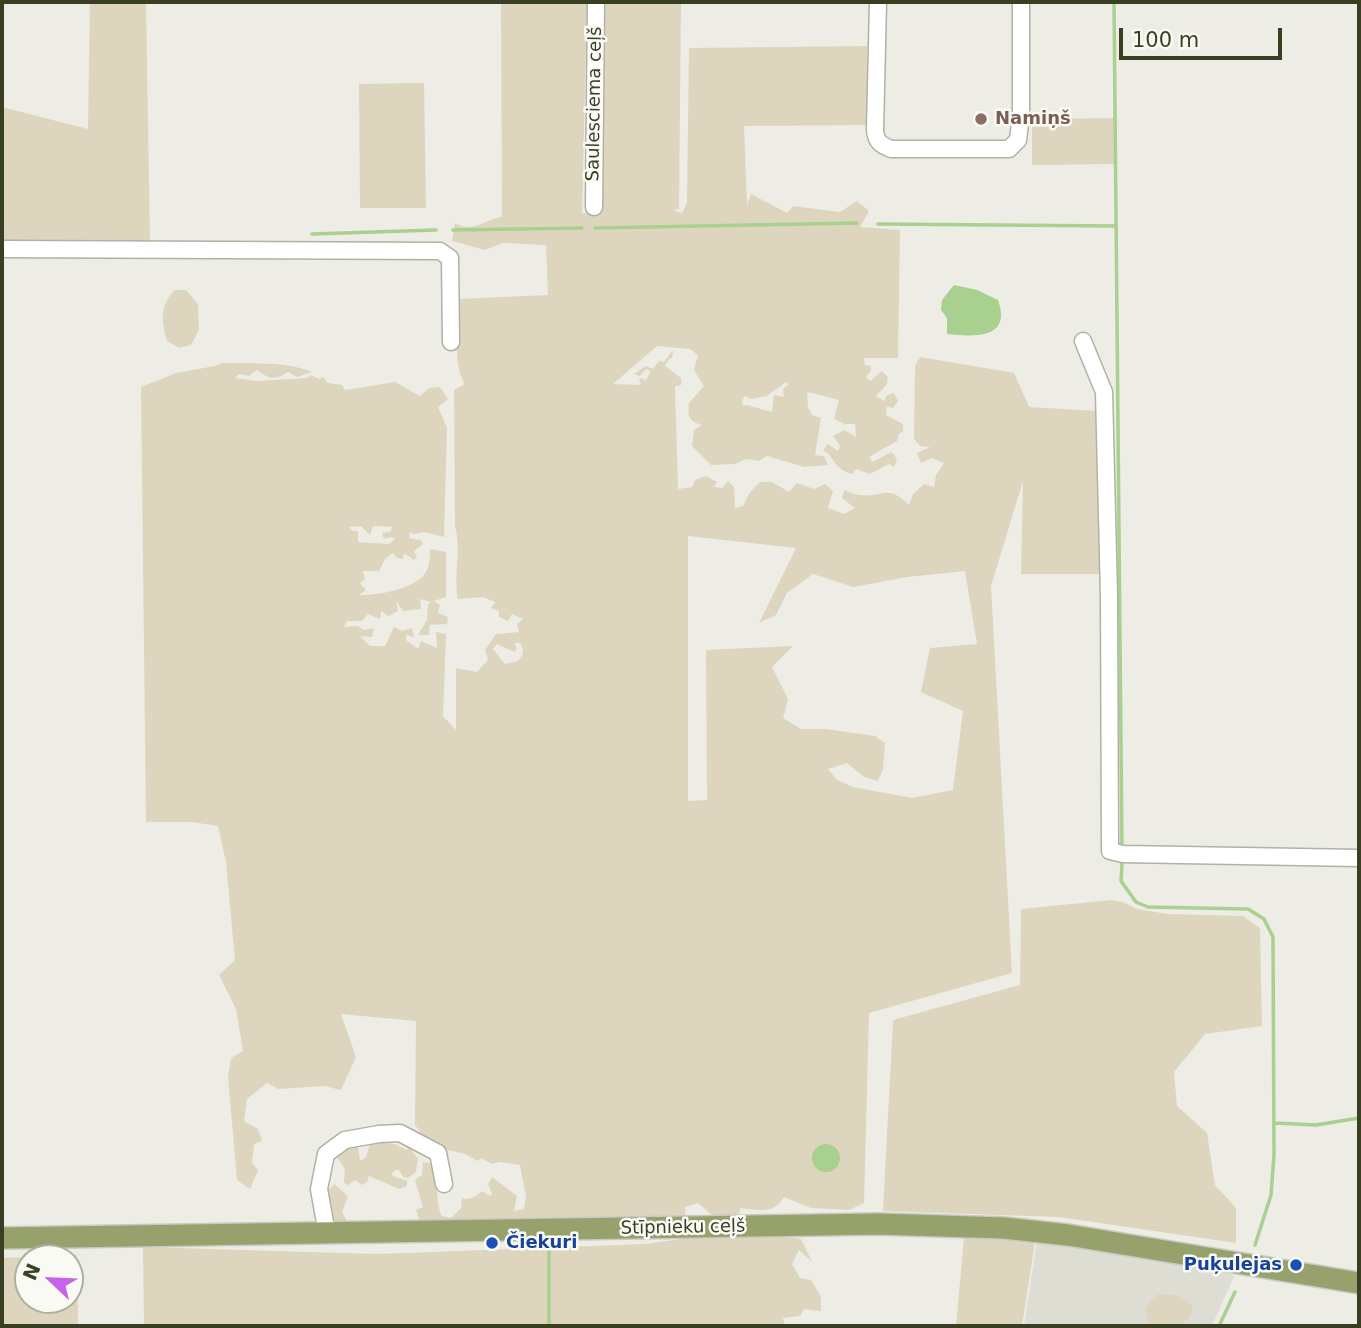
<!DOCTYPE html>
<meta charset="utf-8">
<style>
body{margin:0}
#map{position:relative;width:1361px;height:1328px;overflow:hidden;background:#edede5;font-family:"DejaVu Sans",sans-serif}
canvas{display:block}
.frame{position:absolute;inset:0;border:4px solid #3a3f24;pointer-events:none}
.north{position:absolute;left:14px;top:1244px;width:70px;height:70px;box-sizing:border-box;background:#fafaf5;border:2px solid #adafa1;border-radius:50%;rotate:293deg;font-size:19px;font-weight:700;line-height:28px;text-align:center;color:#3a3f24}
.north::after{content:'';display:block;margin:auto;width:24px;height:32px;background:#c563ed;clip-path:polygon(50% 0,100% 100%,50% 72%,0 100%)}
.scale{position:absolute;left:1119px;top:28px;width:163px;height:32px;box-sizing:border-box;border:4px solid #3a3f24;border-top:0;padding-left:9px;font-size:21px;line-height:24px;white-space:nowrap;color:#3a3f24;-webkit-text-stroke:5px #fafaf5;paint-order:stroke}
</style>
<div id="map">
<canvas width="1361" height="1328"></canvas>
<div class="frame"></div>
<div class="north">N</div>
<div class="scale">100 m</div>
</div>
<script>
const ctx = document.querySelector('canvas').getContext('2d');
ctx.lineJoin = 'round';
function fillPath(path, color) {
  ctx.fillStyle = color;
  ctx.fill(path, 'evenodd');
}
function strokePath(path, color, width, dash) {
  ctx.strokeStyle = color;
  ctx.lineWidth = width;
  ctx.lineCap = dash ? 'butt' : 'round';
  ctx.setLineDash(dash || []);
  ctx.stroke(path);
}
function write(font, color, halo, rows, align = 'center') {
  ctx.font = font + ' "DejaVu Sans",sans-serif';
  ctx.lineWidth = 5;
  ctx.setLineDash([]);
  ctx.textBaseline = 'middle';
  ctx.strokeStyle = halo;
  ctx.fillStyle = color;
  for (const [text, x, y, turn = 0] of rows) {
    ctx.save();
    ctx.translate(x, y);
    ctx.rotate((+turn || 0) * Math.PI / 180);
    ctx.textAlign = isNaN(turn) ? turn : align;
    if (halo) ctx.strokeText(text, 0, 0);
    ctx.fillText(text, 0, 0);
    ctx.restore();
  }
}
fillPath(new Path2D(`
 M 1037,1241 L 1217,1269 L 1234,1276 L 1212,1326 L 1024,1326 Z`), '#ddddd3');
fillPath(new Path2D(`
 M 90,2 L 146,2 L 150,241 L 2,241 L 2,107 L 88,129 Z
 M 501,2 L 587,2 L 582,213 L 601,212 L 605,2 L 681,2 L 679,209 L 672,210 L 682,213 L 687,203 L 689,48 L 867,46 L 868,125 L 744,126 L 747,205 L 751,194 L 787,213 L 793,206 L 840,212 L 857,201 L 869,211 L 860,227 L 900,230 L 898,358 L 864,358 L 865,365 L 871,366 L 871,371 L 866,377 L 870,381 L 882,371 L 888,377 L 887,384 L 876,396 L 884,401 L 887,395 L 894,393 L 898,401 L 893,408 L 887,406 L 886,415 L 903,424 L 903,431 L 899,434 L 897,441 L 869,457 L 873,462 L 891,452 L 894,454 L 897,461 L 894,467 L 889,464 L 870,474 L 856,469 L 852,474 C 833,469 836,458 823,450 L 828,444 L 838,451 L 840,446 L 833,436 L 844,430 L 856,437 L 855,424 L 845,424 L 834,419 L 839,400 L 807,392 L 808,407 L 812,415 L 821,418 L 815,455 L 824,456 L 828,465 L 804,467 L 767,456 L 759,461 L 746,459 L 735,464 L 711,465 L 692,446 L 694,430 L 702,425 C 688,421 688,416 689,403 L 704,386 L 694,370 L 698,355 L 690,349 L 657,346 L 613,384 L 641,385 L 639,379 L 643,378 L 645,381 L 651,371 L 646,369 L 640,376 L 634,374 L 646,366 L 653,369 L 659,361 L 664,362 L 673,350 L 672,358 L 669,359 L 665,366 L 681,378 L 681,385 L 675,386 L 678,489 L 692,487 L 695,480 L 706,476 L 717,482 L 714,487 L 722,488 L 728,481 L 734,487 L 735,508 L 743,506 L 750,492 L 760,482 L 772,482 L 789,492 L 797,483 L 814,489 L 825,484 L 833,491 L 828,508 L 844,514 L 855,508 L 842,498 L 844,490 C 849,492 855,495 860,495 C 884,498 887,483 909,505 L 913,494 L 924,484 L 934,487 L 936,475 L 944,463 L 932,458 L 921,463 L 917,453 L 930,447 L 920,446 L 914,439 L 915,366 L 920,357 L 1014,373 L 1029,407 L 1098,411 L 1101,574 L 1021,574 L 1023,481 L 991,586 L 1012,973 L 869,1013 L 864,1203 L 849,1210 L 811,1208 L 784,1197 C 773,1215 759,1210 740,1208 L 739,1217 L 713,1216 L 698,1203 L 685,1207 L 686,1219 L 422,1227 L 416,1210 L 423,1207 L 415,1180 L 422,1175 L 423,1162 L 435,1164 C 437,1179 436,1206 442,1216 L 451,1218 L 461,1208 L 462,1198 C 470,1201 476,1196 482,1191 L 490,1196 L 492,1194 L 488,1184 L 492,1177 L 517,1196 L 514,1211 L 524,1209 L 526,1196 L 520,1165 L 499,1162 L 492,1164 L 481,1158 L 478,1161 L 465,1154 L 435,1147 L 421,1155 L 415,1150 L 416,1138 L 420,1131 L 415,1125 L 416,1021 L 341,1014 L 356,1057 L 341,1090 L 324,1086 L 279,1089 L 267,1083 L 247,1099 L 244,1121 L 258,1129 L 262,1141 L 254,1144 L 252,1163 L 258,1170 L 250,1189 L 237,1180 L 228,1077 L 231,1058 L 243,1051 L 236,1009 L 219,975 L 235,960 L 226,862 L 218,826 L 191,822 L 146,822 L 141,387 L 176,373 L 215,366 L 222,363 C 250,364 286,361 312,372 L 297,377 L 288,372 C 275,381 269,379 257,370 L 249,376 L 239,374 L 235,378 L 256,381 L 307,378 L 311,375 L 319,379 L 323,377 L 328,383 L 342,385 L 345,390 L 395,382 L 420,396 L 429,388 L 440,387 L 448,399 L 438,407 L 447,428 L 444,537 L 424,532 L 414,534 L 410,532 L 409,538 L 421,540 L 423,544 L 414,551 L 417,558 L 414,560 L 404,553 L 403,559 L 397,558 L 393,553 L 385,559 L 379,571 L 363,571 L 365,579 L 360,583 L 366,590 L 359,595 C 376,596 412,589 423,576 C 430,568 430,558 430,549 L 446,552 L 446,597 L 434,601 L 440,605 L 438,613 L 448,617 L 447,624 L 430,625 L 429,635 L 418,635 L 427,620 L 428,604 L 431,602 L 420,599 L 421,609 L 403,611 L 396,601 L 398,611 L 388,616 L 381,611 L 380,619 L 368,614 L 362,621 L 347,621 L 344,627 L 357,626 L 364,630 L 374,628 L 372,637 L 360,636 L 370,646 L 385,646 L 394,627 L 402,631 L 412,628 L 414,637 L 406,635 L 406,640 L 418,649 L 421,641 L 437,648 L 436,632 L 446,634 L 443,716 L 456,730 L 456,668 L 477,672 L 488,660 L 485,650 L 496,634 L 519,632 L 517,624 L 523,619 L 512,614 L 508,621 L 499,617 L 499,611 L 491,608 L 495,602 L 483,597 L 458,599 C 453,575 462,550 455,527 L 454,390 L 465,384 C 452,364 458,323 458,299 L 548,295 L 546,245 L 503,243 L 485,250 L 452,241 L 455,223 C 474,234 484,219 502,217 ZM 786,382 L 789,384 L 783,389 L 784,397 L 774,395 L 772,412 L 747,405 L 743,406 L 742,401 L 745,396 L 751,399 L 767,396 ZM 361,526 L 370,535 L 373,526 L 393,527 L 390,532 L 382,533 L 384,539 L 391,537 L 395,539 L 389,544 L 358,542 L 358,531 L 352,531 L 349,527 ZM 688,536 L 796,548 L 759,623 L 776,615 L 787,593 L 813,574 L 853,587 L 907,577 L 965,571 L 977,644 L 930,648 L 921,692 L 963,711 L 953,790 L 912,798 L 853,787 L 837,780 L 828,769 L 847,763 L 864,777 L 878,781 L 883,769 L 885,743 L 875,736 L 826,729 L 801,729 L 783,718 L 788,699 L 772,667 L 793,646 L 706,650 L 707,800 L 688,801 ZM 514,643 L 520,643 C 525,651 523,655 518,661 L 505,664 L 493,649 L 497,644 L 514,652 L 517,648 Z
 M 424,83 L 426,208 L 360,208 L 359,84 Z
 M 1116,118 L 1115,164 L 1032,165 L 1032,119 Z
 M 174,290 L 186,290 L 198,304 L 199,330 L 191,345 L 179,348 L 167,341 C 161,319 160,308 174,290 Z
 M 1112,900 L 1123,902 L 1137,909 L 1168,914 L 1243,916 L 1260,928 L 1262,1026 L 1205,1034 L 1174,1072 L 1177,1106 L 1207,1133 L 1215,1185 L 1236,1208 L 1236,1243 L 1059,1217 L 883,1211 L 893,1020 L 1020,985 L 1021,909 Z
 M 371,1141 L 395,1144 L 406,1150 L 409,1147 L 418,1159 L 416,1172 L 408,1178 L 403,1177 L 399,1170 L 395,1170 L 391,1175 L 407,1181 L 407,1186 L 399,1189 L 369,1176 L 367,1182 L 362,1185 L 355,1180 L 348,1185 L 344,1183 L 345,1169 L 337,1157 L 340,1149 L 351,1142 L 358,1146 L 360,1161 L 366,1157 Z
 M 334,1184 L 348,1196 L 342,1212 L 348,1223 L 331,1224 L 325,1189 L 330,1189 Z
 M 785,1237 L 801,1239 L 812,1262 L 799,1250 L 792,1264 L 800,1278 L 811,1280 L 821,1297 L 821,1311 L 804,1309 L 800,1316 L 783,1318 L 785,1326 L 144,1326 L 143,1247 L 377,1254 L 644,1244 L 689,1238 Z
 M 964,1238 L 1004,1238 L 1035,1242 L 1022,1326 L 956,1326 Z
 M 77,1255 L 78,1326 L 2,1326 L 2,1258 ZM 28,1258 L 70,1258 L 70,1300 L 28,1300 Z
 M 1164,1294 L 1179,1296 L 1190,1303 L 1193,1310 L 1188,1320 L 1176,1326 L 1150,1326 L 1145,1309 L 1156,1295 Z`), '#ded5bf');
fillPath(new Path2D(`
 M 954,285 L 977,290 L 998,300 C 1012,339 975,337 947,334 L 947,318 L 941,310 L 942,300 Z
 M812 1158a14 14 0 1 1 28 0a14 14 0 1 1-28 0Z`), '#a8d08f');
strokePath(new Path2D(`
 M 1114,2 L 1122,849
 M 878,224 L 1116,226
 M 595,228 L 857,223
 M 453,230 L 582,228
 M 312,234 L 436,230
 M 1122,863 L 1121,881 L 1136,902 L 1148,907 L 1248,909 L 1264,919 L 1273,937 L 1274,1155 L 1271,1195 L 1255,1245
 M 1275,1123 L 1316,1125 L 1359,1118
 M 549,1250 L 549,1326
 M 1219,1326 L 1235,1292`), '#a8d08f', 3.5);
const minor = new Path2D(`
 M 878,2 L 875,130 C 876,142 881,145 891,149 L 1009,149 L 1018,140 L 1021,115 L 1021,2
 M 594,207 L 596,2
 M 2,249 L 440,251 L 450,258 L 451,342
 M 1083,341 L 1104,392 L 1109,596 L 1110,851 L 1123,854 L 1359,858
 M 327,1234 L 319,1189 L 326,1154 L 345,1140 L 379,1134 L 400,1133 L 438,1153 L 444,1184`);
const major = new Path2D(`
 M 2,1238 L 878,1224 L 1004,1228 L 1068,1235 L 1359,1283`);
strokePath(minor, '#b0b2a3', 19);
strokePath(major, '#c8c9c2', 24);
strokePath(minor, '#fff', 16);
strokePath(major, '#96a16b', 21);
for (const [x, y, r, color] of [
 [981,119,7,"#8d6e63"],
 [492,1243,7,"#1a4fb4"],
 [1296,1265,7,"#1a4fb4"]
]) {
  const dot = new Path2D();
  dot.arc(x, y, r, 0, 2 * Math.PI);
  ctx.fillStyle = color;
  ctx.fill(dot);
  strokePath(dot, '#fafaf5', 2.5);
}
write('18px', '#3a3f24', '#fafaf5', [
 ["Saulesciema ceļš",595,104,-89],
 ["Stīpnieku ceļš",683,1228,-1]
]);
write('bold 18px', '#785e54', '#fafaf5', [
 ["Namiņš",995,119]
], 'left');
write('bold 18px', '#164399', '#fafaf5', [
 ["Čiekuri",506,1243],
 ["Puķulejas",1282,1265,"right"]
], 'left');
</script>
